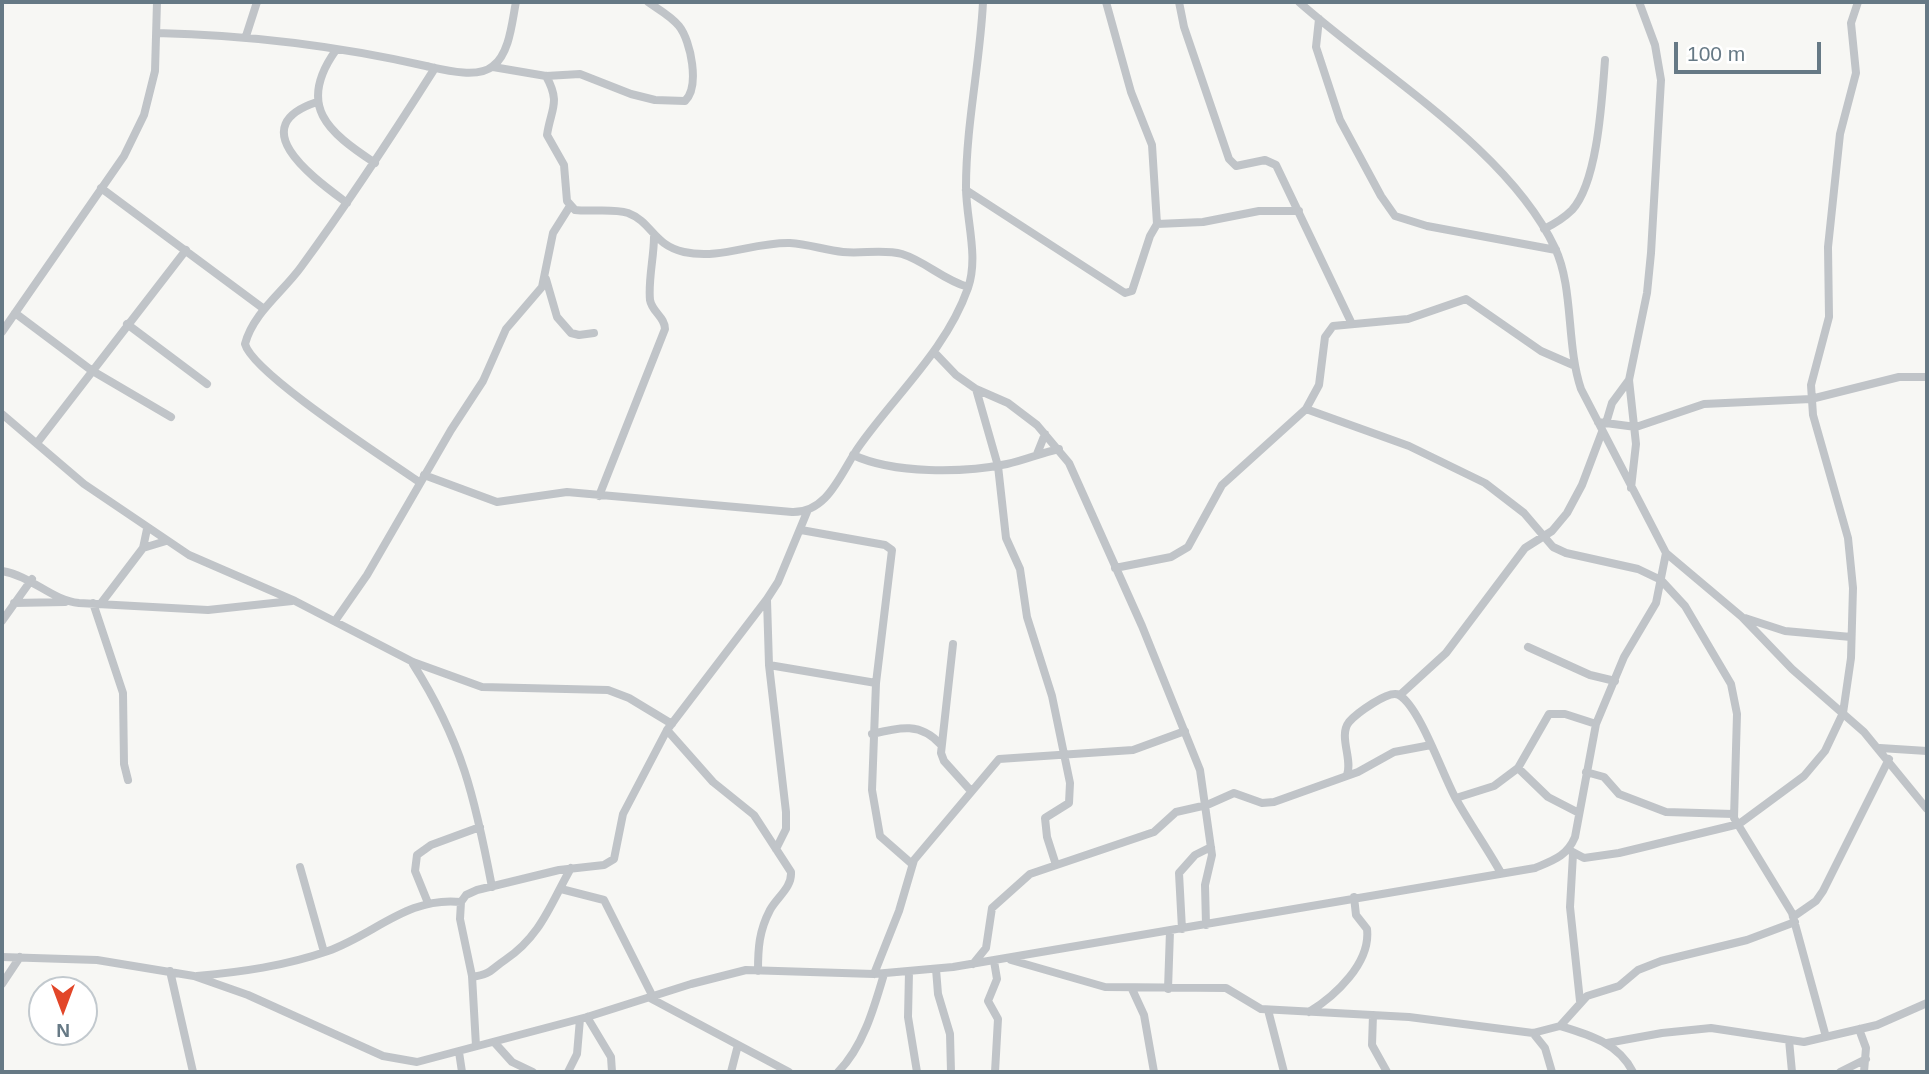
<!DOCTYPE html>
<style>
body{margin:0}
#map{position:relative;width:1929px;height:1074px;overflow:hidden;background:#f7f7f4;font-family:Arial,sans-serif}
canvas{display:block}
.frame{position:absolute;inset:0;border:4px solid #667985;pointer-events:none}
.north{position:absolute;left:28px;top:976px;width:70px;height:70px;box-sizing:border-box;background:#fff;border:2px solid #c2c9ce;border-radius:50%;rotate:180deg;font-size:19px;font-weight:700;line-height:28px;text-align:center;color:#667985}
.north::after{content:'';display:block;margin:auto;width:24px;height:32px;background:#e24629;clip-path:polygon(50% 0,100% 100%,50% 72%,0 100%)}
.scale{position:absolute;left:1674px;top:42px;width:147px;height:32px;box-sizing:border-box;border:4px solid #667985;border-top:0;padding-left:9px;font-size:21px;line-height:24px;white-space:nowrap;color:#667985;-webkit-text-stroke:5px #fff;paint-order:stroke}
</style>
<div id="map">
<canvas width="1929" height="1074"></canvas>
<div class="frame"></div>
<div class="north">N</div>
<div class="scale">100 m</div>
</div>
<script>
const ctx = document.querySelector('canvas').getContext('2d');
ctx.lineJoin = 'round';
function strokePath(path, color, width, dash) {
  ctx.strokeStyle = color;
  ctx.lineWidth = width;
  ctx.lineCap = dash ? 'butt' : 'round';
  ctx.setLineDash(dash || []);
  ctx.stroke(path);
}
strokePath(new Path2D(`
 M 1106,2 L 1131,92 L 1152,145 L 1157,224
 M 1179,2 L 1184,27 L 1229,159 L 1236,166 L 1265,160 L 1276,165 L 1351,322
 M 1319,19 L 1316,47 L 1340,120 L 1381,196 L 1395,216 L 1427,226 L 1556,250
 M 157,33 C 247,35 338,46 426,66 C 444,70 478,79 493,66 C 510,53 512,21 516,2
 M 246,36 L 257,2
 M 336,50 C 296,106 328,132 375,163
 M 493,67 L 546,76 L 580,74 L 631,94 L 655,100 L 685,101 C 700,87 691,41 679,26 C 671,16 658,9 648,2
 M 546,76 C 561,103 551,108 547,135 L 564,165 L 567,201 L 575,210 C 592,212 612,208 628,213 C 652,222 653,245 684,252 C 721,260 753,242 790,243 C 808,244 825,250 843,252 C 862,254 883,249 902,254 C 925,261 943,280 968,287
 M 317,102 C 241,127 315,179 347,203
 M 101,188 L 264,309
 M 966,190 L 1125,293 L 1132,291 L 1150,236 L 1157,224 L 1203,222 L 1259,211 L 1299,211
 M 1544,229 C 1554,224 1564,218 1572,210 C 1598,182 1602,98 1605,60
 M 546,279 L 557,317 L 571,333 L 579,335 L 594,333
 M 15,313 L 91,370 L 171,417
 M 127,324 L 207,384
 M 2,332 L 124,156 L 144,115 L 155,71 L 157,2
 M 935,353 L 956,375 L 976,389 L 1008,403 L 1037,425 L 1069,463 L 1142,626 L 1200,770 L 1212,855 L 1205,885 L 1206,925
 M 976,389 L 998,466 L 1006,538 L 1020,569 L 1027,617 L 1052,696 L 1070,783 L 1069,803 L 1045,818 L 1047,837 L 1056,865
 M 1306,409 L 1409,446 L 1485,483 L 1524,513 L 1553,547 L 1566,553 L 1638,569 L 1661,580 L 1685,606 L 1731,684 L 1737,714 L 1734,818 L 1792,913 L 1826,1037
 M 2,414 L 84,484 L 189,555 L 295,601 L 413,662 L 482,687 L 608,690 L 629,698 L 672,724
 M 1598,422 L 1636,427 L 1704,404 L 1811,399 L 1899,377 L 1927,377
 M 1606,423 L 1612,403 L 1629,380
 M 37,443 L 186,250
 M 1037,454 L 1045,434
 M 853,455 C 894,474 963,473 1007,464 C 1025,460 1041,453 1059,449
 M 424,475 L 497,502 L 567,492 L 792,512 C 829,513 841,471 860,445 C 897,393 946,350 968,288 C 979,256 966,220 966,187 C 966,124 980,64 983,2
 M 419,482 C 388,460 253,374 245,344 C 253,313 283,292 301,267 C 348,203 392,136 435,68
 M 1631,488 L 1636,444 L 1629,380 L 1647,293 L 1651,253 L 1661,80 L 1655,45 L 1639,2
 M 599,496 L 665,329 C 665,317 652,312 650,300 C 648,280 654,257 654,237
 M 801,530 L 885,545 L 892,550 L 876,683 L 872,790 L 880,836 L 912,864
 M 143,548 L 166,541
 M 1666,553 L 1742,617 L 1792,669 L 1864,732 L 1927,809
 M 1115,568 L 1171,557 L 1188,547 L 1222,485 L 1306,409 L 1319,385 L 1325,337 L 1333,326 L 1408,319 L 1466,299 L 1541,351 L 1573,365
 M 2,571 C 32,576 51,600 79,603 L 208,610 L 292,601
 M 767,600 L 769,665 L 786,812 L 786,829 L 776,849
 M 102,602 L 143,548 L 147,529
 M 14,603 L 65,602
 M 93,603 L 123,693 L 124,764 L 128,780
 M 1745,618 L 1785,631 L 1851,637
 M 2,621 L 32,579
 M 335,621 L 367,575 L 451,430 L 483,381 L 506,329 L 542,287 L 553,233 L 570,206
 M 953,644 L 941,753 L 944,761 L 971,791
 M 1528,647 L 1590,675 L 1615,681
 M 413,664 C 462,741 475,798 492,887
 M 769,665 L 876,683
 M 1400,695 L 1446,653 L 1525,548 L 1552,531 L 1567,513 L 1582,485 L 1602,432
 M 667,730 L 713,782 L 754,815 L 791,872 C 792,888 777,897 770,910 C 759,931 758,948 758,971
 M 872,734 C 900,727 921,722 941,745
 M 1880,748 L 1927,751
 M 1518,768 L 1548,797 L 1579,813
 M 1586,772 L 1604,777 L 1619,794 L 1666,812 L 1733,814
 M 1347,775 C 1353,759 1338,736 1349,722 C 1356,714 1389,689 1399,695 C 1420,707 1443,776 1456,799 C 1470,824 1487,848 1501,873
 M 1456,798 L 1494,786 L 1518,768 L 1549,714 L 1565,714 L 1596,724
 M 1569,850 L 1584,858 L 1619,853 L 1739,824 L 1804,776 L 1825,751 L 1843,713 L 1851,658 L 1853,588 L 1848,538 L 1813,415 L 1811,385 L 1829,317 L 1828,247 L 1840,134 L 1856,73 L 1851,23 L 1858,2
 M 1573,854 L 1570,907 L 1580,1001
 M 300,867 L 324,952
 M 561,889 L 604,900 L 653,997
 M 428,903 L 415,871 L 417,855 L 431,845 L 480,827
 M 1793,917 L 1816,901 L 1823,891 L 1889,759
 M 1182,929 L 1179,873 L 1195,855 L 1211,847
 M 2,957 L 97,960 L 194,976 L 248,995 L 383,1056 L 417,1062 L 587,1017 L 691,984 L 746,970 L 874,974 L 953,967 L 1535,868 C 1554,860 1567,856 1575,837 L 1596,724 L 1624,657 L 1656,603 L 1666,553 L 1581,389 C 1566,345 1574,288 1555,248 C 1508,149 1380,74 1299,2
 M 1011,960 L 1105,987 L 1226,988 L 1261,1009 L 1409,1017 L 1533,1033 L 1560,1026 L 1587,996 L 1619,986 L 1638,970 L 1661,961 L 1747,940 L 1795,922
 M 994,961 L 997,979 L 988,1001 L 998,1019 L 995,1072
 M 973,964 L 986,948 L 992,908 L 1030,874 L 1154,832 L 1176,812 L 1207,805 L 1234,793 L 1262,803 L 1274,802 L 1358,772 L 1394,752 L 1431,745
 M 936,969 L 938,994 L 950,1034 L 951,1072
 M 170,971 L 193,1072
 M 909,972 L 908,1017 L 917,1072
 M 874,974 L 899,911 L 914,860 L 999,759 L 1133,750 L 1185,731
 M 197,976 C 241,972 285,966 328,951 C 374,935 408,896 461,902
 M 472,977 C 492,974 490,970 505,960 C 541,936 551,903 571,868
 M 2,984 L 20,957
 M 1132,989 L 1144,1015 L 1154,1072
 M 1168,989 L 1170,931
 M 650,998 L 789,1072
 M 1268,1010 L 1284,1072
 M 1309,1012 C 1335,996 1371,963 1367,929 L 1356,915 L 1354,897
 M 1373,1015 L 1372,1045 L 1387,1072
 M 587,1017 L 611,1057 L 612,1072
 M 1560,1026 C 1590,1035 1618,1043 1633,1072
 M 1859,1029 L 1866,1048 L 1864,1072
 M 1533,1033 L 1545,1048 L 1552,1072
 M 1789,1040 L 1792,1072
 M 494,1042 L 512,1062 L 533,1072
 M 1607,1043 L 1662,1033 L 1711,1028 L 1804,1042 L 1877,1025 L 1927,1003
 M 476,1046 L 472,976 L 460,919 L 461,902 L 466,895 L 477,890 L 559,870 L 604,865 L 614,859 L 623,814 L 667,730 L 767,599 L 778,582 L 807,512
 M 459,1052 L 462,1072
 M 568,1072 L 577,1054 L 580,1019
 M 731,1072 L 738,1045
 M 838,1072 C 863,1047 874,1008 884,974
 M 1840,1072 L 1866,1059`), '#c0c4c8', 8);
</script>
